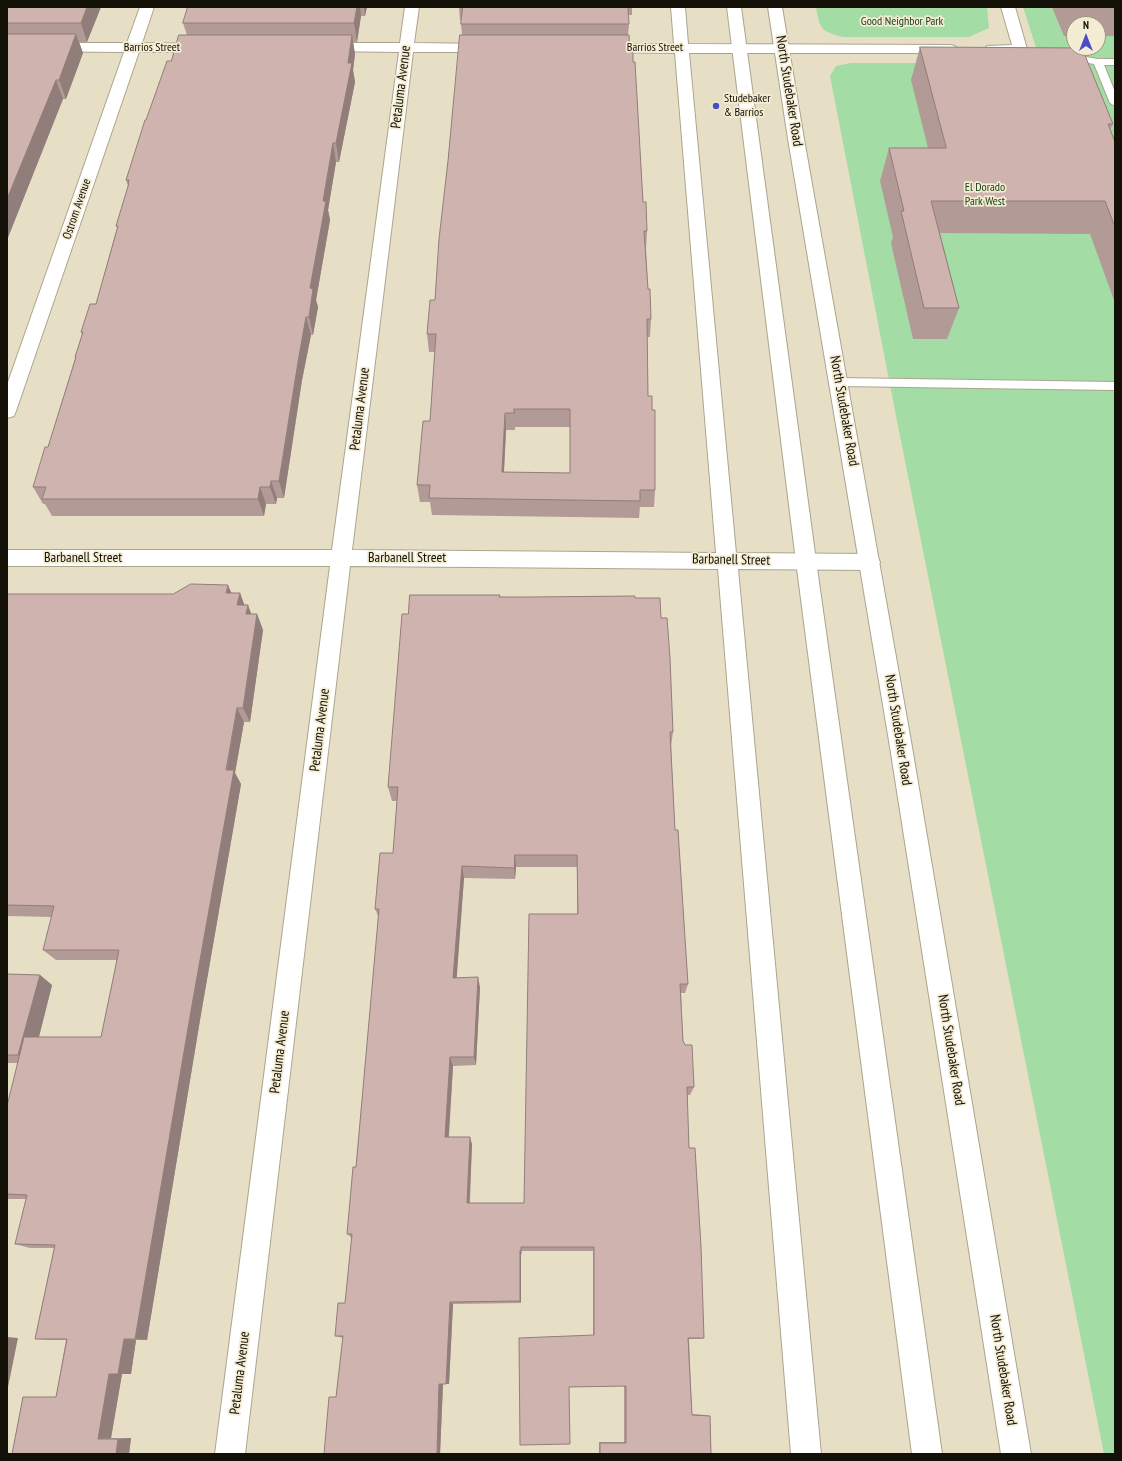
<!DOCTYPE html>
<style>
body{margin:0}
#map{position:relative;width:1122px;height:1461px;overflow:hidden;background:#e6dfc6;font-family:"PT Sans Narrow",sans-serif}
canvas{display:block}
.frame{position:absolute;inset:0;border:8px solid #131008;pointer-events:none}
.north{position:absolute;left:1066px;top:16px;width:40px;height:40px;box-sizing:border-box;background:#f4ecd3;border:1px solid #9a9482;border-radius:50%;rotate:0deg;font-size:11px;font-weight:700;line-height:16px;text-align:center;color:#131008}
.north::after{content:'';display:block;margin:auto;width:14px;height:18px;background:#494ec4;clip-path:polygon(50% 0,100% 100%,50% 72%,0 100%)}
</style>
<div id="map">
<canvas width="1122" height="1461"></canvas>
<div class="frame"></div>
<div class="north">N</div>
</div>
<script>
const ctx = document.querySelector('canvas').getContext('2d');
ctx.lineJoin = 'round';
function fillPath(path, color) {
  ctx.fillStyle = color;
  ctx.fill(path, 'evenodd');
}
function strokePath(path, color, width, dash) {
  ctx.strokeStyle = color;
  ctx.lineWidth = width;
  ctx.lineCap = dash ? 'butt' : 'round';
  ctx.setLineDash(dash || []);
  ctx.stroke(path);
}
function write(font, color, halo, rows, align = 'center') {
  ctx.font = font + ' "PT Sans Narrow",sans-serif';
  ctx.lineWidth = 3.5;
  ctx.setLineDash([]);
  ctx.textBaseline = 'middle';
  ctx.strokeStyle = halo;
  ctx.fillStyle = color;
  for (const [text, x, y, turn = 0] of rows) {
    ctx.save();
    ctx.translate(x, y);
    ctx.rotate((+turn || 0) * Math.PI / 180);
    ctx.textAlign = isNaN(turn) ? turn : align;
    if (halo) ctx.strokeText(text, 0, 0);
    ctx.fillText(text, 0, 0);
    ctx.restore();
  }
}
fillPath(new Path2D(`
 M 816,7 L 987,7 L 989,28 L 969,37 L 843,37 C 821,31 820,30 816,7 Z
 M 1023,7 L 1115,7 L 1115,1454 L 1104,1454 L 897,421 L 830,76 L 836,66 L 851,63 L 1041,63 ZM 1074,24 L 1098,24 L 1098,48 L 1074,48 Z`), '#a3dca4');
const service = new Path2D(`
 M 1068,54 L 1098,59 L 1115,59 L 1115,65 L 1104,65 L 1115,92 L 1115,106 L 1110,103 L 1094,64 L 1065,59 L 1063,57 L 1065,55 Z
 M 839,378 L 1115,382 L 1115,390 L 839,386 L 835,385 L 833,382 L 835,379 Z`);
const minor = new Path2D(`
 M 140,7 L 154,7 L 142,43 L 204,44 L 209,45 L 211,48 L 209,51 L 204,52 L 139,52 L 16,411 L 14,416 L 7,418 L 7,385 L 124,52 L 7,51 L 7,43 L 127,43 Z
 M 405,7 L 419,7 L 414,43 L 488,44 L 493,45 L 495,48 L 493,51 L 488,52 L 413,52 L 352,550 L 716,553 L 675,53 L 600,52 L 595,51 L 593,48 L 595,45 L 600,44 L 674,44 L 671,7 L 685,7 L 688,44 L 950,45 L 955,46 L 957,49 L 955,52 L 950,53 L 689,53 L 736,553 L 870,554 L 877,556 L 880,562 L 877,568 L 870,570 L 738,569 L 821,1454 L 791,1454 L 718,569 L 350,566 L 245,1454 L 215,1454 L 330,566 L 7,566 L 7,550 L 332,550 L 399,52 L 324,51 L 319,50 L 317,47 L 319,44 L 324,43 L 400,43 Z
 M 1001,7 L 1015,7 L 1027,49 L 1025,52 L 992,53 L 987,52 L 985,49 L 987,46 L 1012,45 Z`);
const secondary = new Path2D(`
 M 727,7 L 741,7 L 816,561 L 942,1454 L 912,1454 L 796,561 Z
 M 768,7 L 782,7 L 804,139 L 912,747 L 1031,1454 L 1001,1454 L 890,747 L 788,139 Z`);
strokePath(service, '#aca58d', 2);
strokePath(minor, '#aca58d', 2);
strokePath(secondary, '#aca58d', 2);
fillPath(service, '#fff');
fillPath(minor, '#fff');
fillPath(secondary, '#fff');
fillPath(new Path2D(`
 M 7,7 L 101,7 L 87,42 L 79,42 L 83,53 L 66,99 L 63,99 L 7,240 Z
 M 188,7 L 367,7 L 365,16 L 361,16 L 357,42 L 353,42 L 355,54 L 353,70 L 355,82 L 339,162 L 336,162 L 328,210 L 330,220 L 316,300 L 318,307 L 313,335 L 311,335 L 302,380 L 284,498 L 277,498 L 276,504 L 266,504 L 264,516 L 52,516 L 45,504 L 43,504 L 33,487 L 48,447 L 75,359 L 75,357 L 82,335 L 81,332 L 96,304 L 117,228 L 116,226 L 128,186 L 126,180 L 146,120 L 171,61 L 187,35 L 183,23 Z
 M 459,7 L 632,7 L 632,15 L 628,15 L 629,24 L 628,35 L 630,52 L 643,202 L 647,231 L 646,250 L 648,289 L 651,319 L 650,337 L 647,337 L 648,396 L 655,490 L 654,507 L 640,507 L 639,518 L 432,515 L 430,502 L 420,502 L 417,485 L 430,421 L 435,352 L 429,352 L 427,334 L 435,300 L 448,161 L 462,35 L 461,24 L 462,20 L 460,20 ZM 515,427 L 570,427 L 570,473 L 504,472 L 506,430 L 515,430 Z
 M 1052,7 L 1115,7 L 1115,36 L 1098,36 L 1098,24 L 1074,24 L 1074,36 L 1064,36 Z
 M 920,47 L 1113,124 L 1110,130 L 1115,142 L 1115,303 L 1090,234 L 940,233 L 959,308 L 947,339 L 913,339 L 891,243 L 893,237 L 880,181 L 889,148 L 928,148 L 911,80 Z
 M 240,593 L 244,605 L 251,614 L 257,614 L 263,630 L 250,722 L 244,722 L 235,773 L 241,784 L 201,1014 L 147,1340 L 136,1340 L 131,1374 L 122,1374 L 111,1438 L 131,1438 L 129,1454 L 12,1454 L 23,1397 L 56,1397 L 66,1340 L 50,1340 L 35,1339 L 54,1248 L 30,1248 L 15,1244 L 26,1199 L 7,1199 L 7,1106 L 18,1063 L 7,1063 L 7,974 L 40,975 L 52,985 L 39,1037 L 101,1037 L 117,960 L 56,960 L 43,950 L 52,917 L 7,916 L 7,594 L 173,594 Z
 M 500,597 L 531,597 L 635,598 L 661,618 L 673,732 L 671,746 L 675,830 L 688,984 L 685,993 L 681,993 L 683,1041 L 694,1087 L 690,1095 L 687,1095 L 689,1148 L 704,1338 L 700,1339 L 689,1339 L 692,1414 L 706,1415 L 710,1416 L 711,1453 L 713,1454 L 599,1454 L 599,1442 L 624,1442 L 624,1386 L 569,1387 L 520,1445 L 593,1335 L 593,1251 L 522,1251 L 522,1254 L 521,1254 L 521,1303 L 453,1304 L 449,1384 L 443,1384 L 440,1454 L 329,1397 L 336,1397 L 343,1338 L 335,1336 L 345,1303 L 352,1238 L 347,1234 L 356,1167 L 379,918 L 375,909 L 393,853 L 397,801 L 392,801 L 388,787 L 408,614 ZM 516,867 L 577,867 L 577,914 L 524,1203 L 470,1203 L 472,1144 L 449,1137 L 453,1066 L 476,1065 L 480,987 L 456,978 L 464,878 L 515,879 Z`), '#b29a96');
fillPath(new Path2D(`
 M 87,7 L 101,7 L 87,42 L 81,23 Z
 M 357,7 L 360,7 L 361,16 L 357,42 L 354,23 Z
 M 364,7 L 367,7 L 365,16 Z
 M 76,34 L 83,53 L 66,99 L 59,80 Z
 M 352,35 L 355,54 L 353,70 L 355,82 L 339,162 L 336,143 Z
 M 56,80 L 63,99 L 7,240 L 7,199 Z
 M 333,143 L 336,162 L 328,210 L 330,220 L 316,300 L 318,307 L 313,335 L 309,317 L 310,288 L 323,201 Z
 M 306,317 L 311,335 L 302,380 L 284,498 L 279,481 L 298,362 Z
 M 505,413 L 506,430 L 503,489 L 502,472 Z
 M 271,481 L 277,498 L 276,504 L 270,487 Z
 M 260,487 L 266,504 L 264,516 L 258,499 Z
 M 228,585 L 235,601 L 226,593 Z
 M 240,593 L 246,609 L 237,605 Z
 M 248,605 L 254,621 L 246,614 Z
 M 257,614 L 263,630 L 250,722 L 243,708 Z
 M 237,708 L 244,722 L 235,773 L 241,784 L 201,1014 L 147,1340 L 135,1339 Z
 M 515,855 L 516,867 L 515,879 L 514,868 Z
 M 462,866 L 464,878 L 456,988 L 453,978 Z
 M 40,975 L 52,985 L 32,1064 L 18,1055 Z
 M 478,977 L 480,987 L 476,1065 L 474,1057 Z
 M 450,1057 L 453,1066 L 448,1144 L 445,1137 Z
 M 470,1137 L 472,1144 L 469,1208 L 467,1203 Z
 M 520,1250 L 521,1254 L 521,1303 L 520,1301 Z
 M 450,1302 L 453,1304 L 449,1384 L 446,1384 Z
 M 7,1337 L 18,1338 L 8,1387 L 7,1387 Z
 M 124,1339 L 136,1340 L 131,1374 L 118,1374 Z
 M 109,1374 L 122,1374 L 111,1438 L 98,1439 Z
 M 439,1384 L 443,1384 L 440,1454 L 437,1454 Z
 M 131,1438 L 129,1454 L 116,1454 L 118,1439 Z`), '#917d7a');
const building = new Path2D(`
 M 7,7 L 87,7 L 81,23 L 7,23 Z
 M 188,7 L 357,7 L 354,23 L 183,23 Z
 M 463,7 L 628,7 L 629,24 L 461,24 Z
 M 7,34 L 76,34 L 59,80 L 56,80 L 7,199 Z
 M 179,35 L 352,35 L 348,63 L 352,63 L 336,143 L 333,143 L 323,201 L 326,201 L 310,288 L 313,289 L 309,317 L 306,317 L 298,362 L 279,481 L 271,481 L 270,487 L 260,487 L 258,499 L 42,499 L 46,487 L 33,487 L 45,447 L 48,447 L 76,357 L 75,357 L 83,332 L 81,332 L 90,304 L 96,304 L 118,226 L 116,226 L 129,183 L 128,183 L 129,180 L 126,180 L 145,120 L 146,120 L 167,61 L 171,61 Z
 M 460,35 L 629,35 L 630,52 L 633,52 L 633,62 L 635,62 L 643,202 L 646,202 L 647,231 L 644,231 L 648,289 L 650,289 L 651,319 L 647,319 L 648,396 L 652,396 L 652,410 L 655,410 L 655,490 L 640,490 L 640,501 L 429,498 L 430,485 L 417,485 L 423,421 L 430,421 L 436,334 L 427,334 L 430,300 L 435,300 L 439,239 L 448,161 ZM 514,409 L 570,409 L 570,473 L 502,472 L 505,413 L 514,413 Z
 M 920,47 L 1082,48 L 1113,124 L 1108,124 L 1115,142 L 1115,227 L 1105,201 L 931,201 L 959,308 L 924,308 L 901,211 L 904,211 L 889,148 L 946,148 Z
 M 191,584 L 228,585 L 226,593 L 240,593 L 237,605 L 248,605 L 246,614 L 257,614 L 243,708 L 237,708 L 226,770 L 234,770 L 192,1005 L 135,1339 L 124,1339 L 118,1374 L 109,1374 L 98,1439 L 118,1439 L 116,1454 L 12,1454 L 23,1397 L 56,1397 L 67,1339 L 35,1339 L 55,1245 L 15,1244 L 27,1195 L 7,1194 L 7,1106 L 24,1037 L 101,1037 L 119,950 L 43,950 L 54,906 L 7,905 L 7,594 L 173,594 Z
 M 410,595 L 500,595 L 499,597 L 531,597 L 635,596 L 635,598 L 660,598 L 661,618 L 667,618 L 670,658 L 673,732 L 670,732 L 675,830 L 678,830 L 688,984 L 680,984 L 683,1041 L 685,1045 L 692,1045 L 694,1087 L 687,1087 L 689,1148 L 695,1148 L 701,1247 L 704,1338 L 688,1338 L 692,1415 L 710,1416 L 711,1454 L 600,1454 L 600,1443 L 626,1443 L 626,1386 L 569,1387 L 570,1444 L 520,1445 L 519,1338 L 594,1335 L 594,1247 L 521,1247 L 521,1250 L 520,1250 L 520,1301 L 450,1302 L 446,1384 L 439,1384 L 437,1454 L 324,1454 L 329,1397 L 336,1397 L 343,1336 L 335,1336 L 338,1303 L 345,1303 L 352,1234 L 347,1234 L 353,1167 L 356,1167 L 379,909 L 375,909 L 380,853 L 393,853 L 398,787 L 388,787 L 402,614 L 408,614 ZM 515,855 L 577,855 L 578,914 L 529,914 L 524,1203 L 467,1203 L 470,1137 L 445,1137 L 450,1057 L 474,1057 L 478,977 L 453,978 L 462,866 L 514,868 Z
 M 7,974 L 40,975 L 18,1055 L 7,1055 Z`);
fillPath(building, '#cfb3ae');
strokePath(building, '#917d7a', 1);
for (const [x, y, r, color] of [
 [716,106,4,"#494ec4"]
]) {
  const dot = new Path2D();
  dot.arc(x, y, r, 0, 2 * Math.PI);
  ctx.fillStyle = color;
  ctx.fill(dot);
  strokePath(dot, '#f4ecd3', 1.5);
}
write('12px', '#113c15', '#f4ecd3', [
 ["Good Neighbor Park",902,22],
 ["El Dorado",985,188],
 ["Park West",985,202]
]);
write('12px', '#131008', '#f4ecd3', [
 ["Barrios Street",152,48],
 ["Barrios Street",655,48],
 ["Ostrom Avenue",77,209,-71]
]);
write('12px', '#131008', '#f4ecd3', [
 ["Studebaker",724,99],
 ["& Barrios",724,113]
], 'left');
write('14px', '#131008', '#f4ecd3', [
 ["Petaluma Avenue",401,87,-83],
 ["North Studebaker Road",789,91,81],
 ["Petaluma Avenue",360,409,-83],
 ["North Studebaker Road",844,411,80],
 ["Barbanell Street",83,558],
 ["Barbanell Street",407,558],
 ["Barbanell Street",731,560,1],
 ["Petaluma Avenue",320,730,-83],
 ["North Studebaker Road",898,730,81],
 ["North Studebaker Road",951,1050,81],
 ["Petaluma Avenue",280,1052,-83],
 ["North Studebaker Road",1003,1370,81],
 ["Petaluma Avenue",240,1373,-83]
]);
</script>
